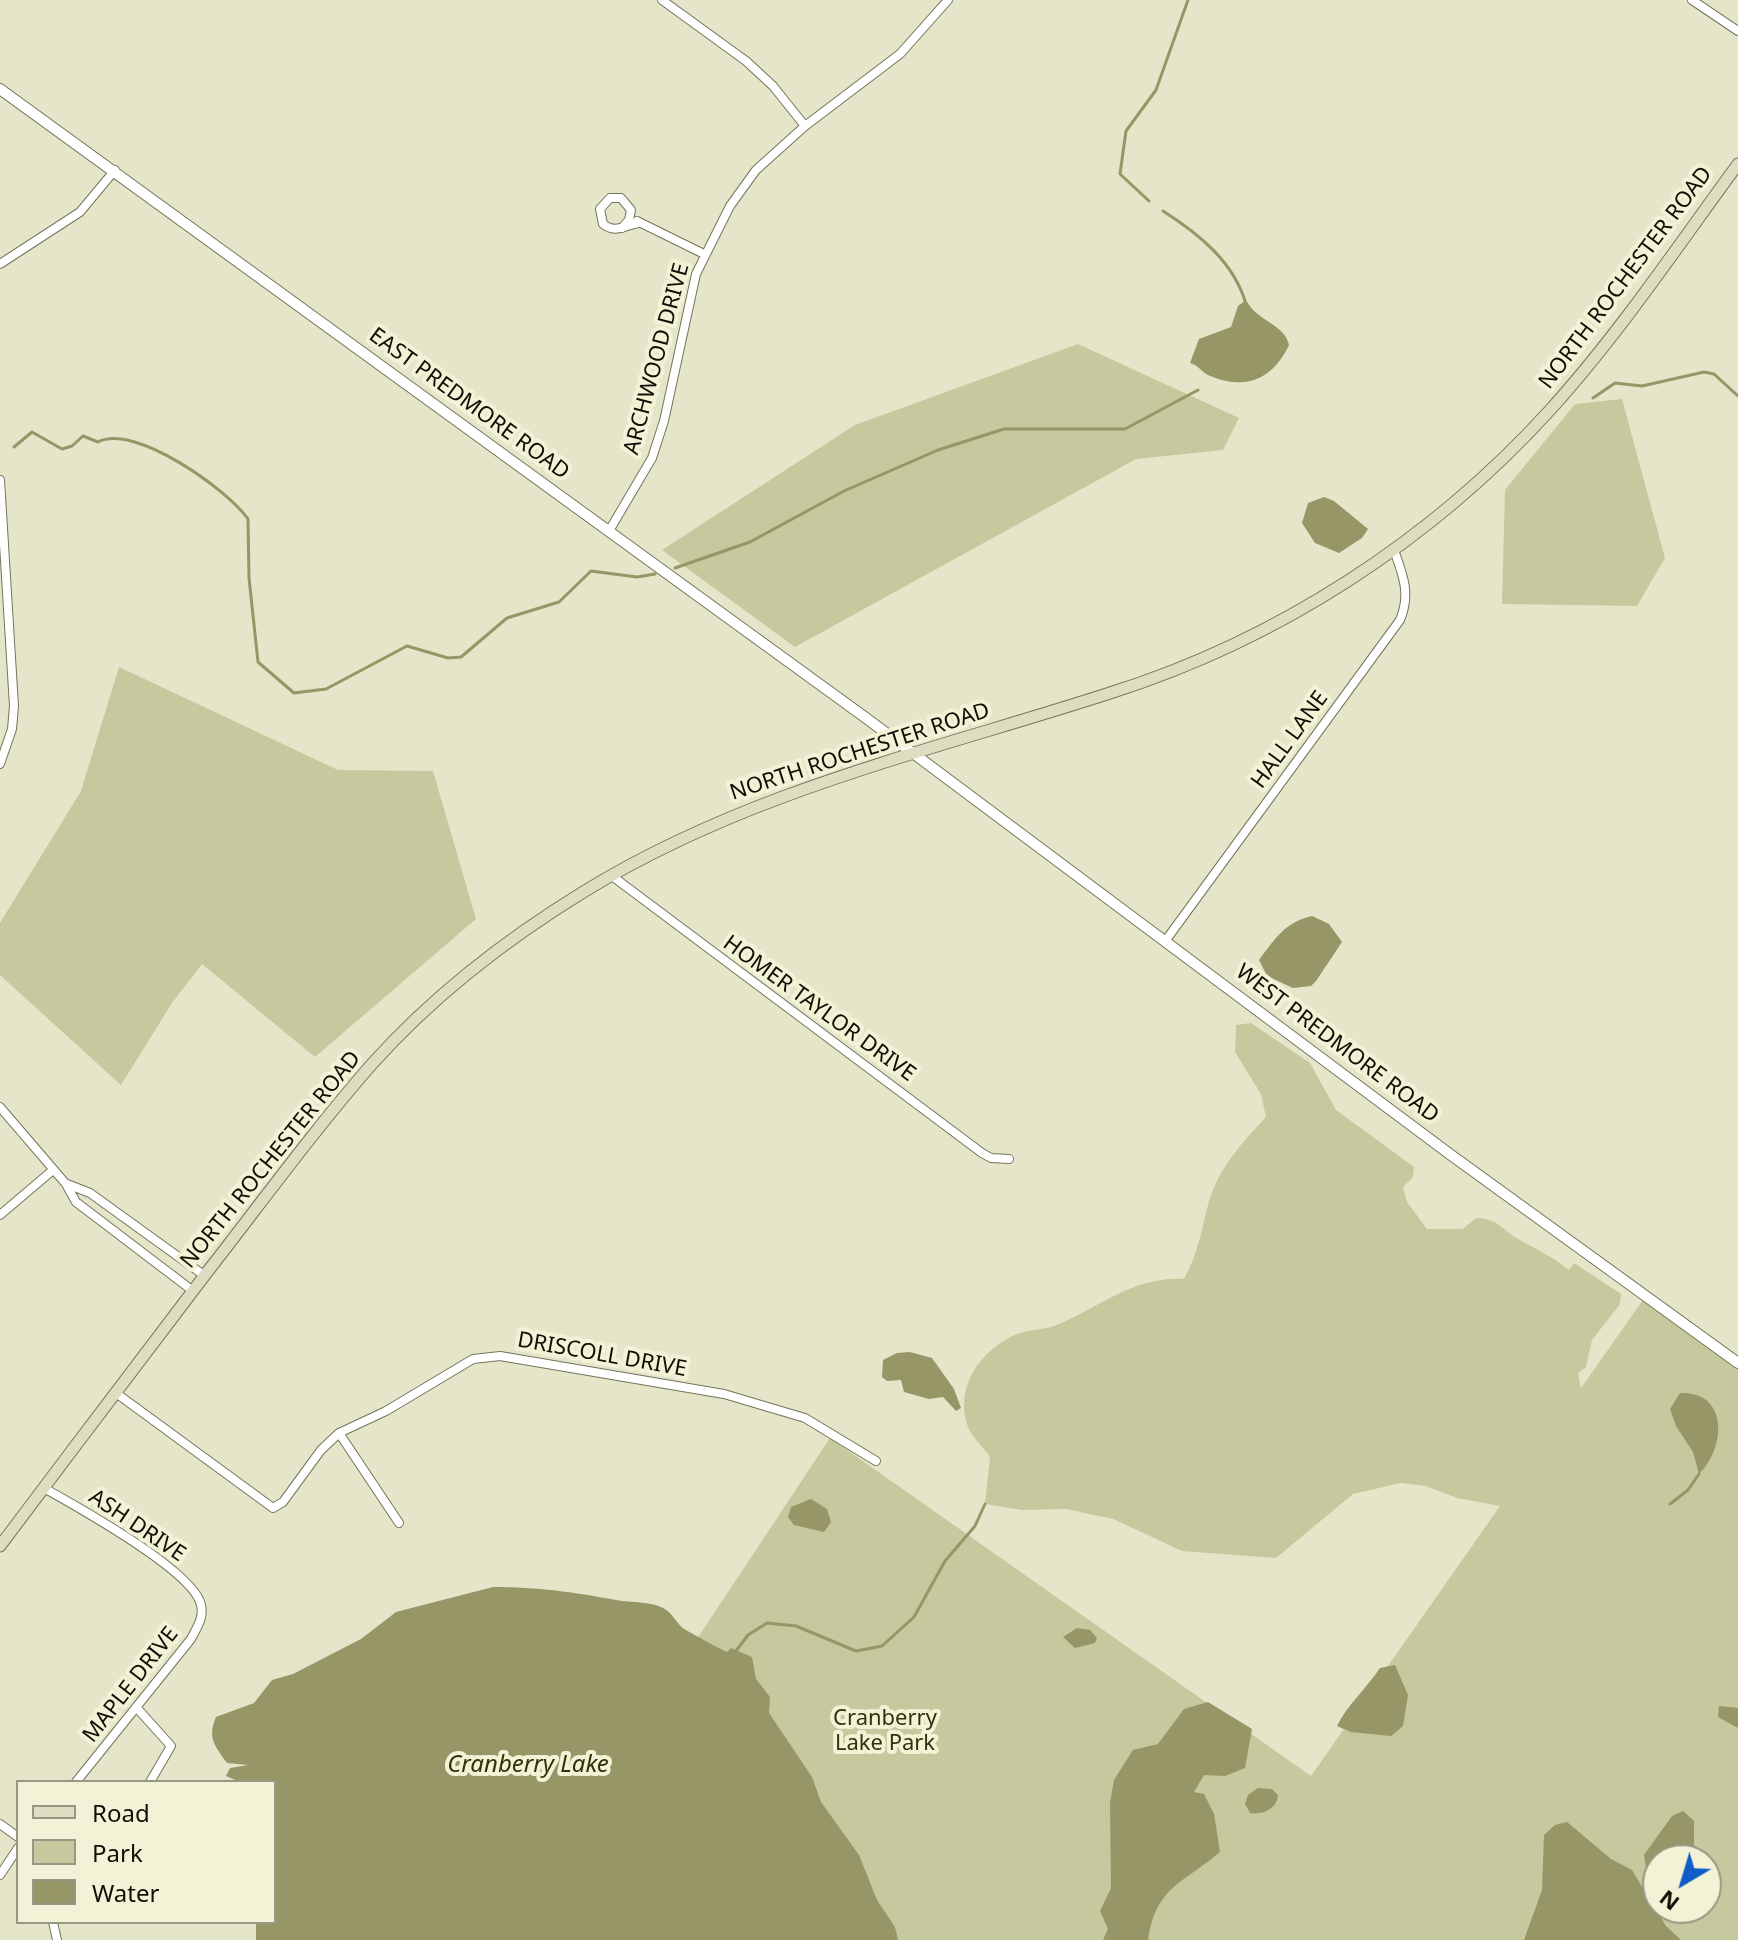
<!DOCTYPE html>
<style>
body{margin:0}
#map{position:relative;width:1738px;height:1940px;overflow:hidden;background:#e5e6c9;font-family:"Noto Sans",sans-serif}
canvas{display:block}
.legend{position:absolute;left:16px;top:1780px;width:260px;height:144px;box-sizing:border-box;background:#f2f3d6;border:2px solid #979883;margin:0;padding:10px 14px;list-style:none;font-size:24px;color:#0f0f06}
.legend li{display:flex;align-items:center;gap:16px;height:40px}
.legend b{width:40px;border:2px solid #979883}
.north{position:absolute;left:1642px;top:1844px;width:80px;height:80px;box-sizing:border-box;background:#f2f3d6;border:2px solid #979883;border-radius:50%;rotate:218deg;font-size:22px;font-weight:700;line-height:32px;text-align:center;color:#0f0f06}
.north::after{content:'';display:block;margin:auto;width:28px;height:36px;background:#115cc6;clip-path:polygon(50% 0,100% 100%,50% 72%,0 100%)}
</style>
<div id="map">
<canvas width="1738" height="1940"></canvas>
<ul class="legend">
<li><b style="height:10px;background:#ddddc1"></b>Road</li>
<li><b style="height:22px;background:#c6c89d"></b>Park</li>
<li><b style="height:22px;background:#969666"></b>Water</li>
</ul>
<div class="north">N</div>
</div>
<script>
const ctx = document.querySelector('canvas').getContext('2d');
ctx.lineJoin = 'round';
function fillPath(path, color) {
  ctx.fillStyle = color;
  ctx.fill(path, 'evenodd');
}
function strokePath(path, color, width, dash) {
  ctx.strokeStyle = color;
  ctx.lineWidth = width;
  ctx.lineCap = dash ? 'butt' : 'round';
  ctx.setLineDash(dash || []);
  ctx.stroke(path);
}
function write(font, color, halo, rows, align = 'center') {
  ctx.font = font + ' "Noto Sans",sans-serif';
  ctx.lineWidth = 8;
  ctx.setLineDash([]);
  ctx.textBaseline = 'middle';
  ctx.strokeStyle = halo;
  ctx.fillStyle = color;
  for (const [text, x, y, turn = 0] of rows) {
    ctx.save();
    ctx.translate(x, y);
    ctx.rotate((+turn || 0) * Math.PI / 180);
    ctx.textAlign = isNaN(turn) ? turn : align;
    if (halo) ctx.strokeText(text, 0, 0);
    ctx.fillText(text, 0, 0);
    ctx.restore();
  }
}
fillPath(new Path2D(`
 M 1078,344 L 1239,418 L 1223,450 L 1136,459 L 795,647 L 662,550 L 855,425 Z
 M 1622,399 L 1665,558 L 1637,606 L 1502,604 L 1505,490 L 1575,404 Z
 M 119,667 L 338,770 L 433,771 L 476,919 L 315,1057 L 202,964 L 172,1003 L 121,1085 L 0,975 L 0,923 L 81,791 Z
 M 1251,1023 L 1310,1063 L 1336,1110 L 1414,1167 L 1413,1177 L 1403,1187 L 1407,1202 L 1427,1229 L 1463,1229 L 1476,1218 C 1498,1218 1503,1231 1520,1240 C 1537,1250 1554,1257 1569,1270 L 1574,1263 L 1621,1294 L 1620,1304 L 1592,1340 L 1586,1367 L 1578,1373 L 1581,1388 L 1643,1300 L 1738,1368 L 1738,1940 L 695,1940 L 562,1843 L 830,1438 L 1311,1776 L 1500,1506 L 1457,1498 L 1426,1486 L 1401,1483 L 1353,1494 L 1276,1558 L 1182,1551 L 1113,1519 L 1066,1509 L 1022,1510 L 985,1504 L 990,1457 C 984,1448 972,1437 968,1427 C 954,1387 980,1350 1017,1334 C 1030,1329 1046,1330 1059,1324 C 1102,1306 1134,1276 1184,1279 C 1198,1254 1202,1228 1209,1201 C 1220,1166 1242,1143 1266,1117 L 1261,1094 L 1235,1052 L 1236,1025 ZM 1658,1860 L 1706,1860 L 1706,1908 L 1658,1908 Z`), '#c6c89d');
fillPath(new Path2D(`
 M 1246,300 C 1256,321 1285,324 1289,345 C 1273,379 1246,391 1210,376 C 1201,372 1200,366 1190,363 L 1199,339 L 1231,327 L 1238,306 Z
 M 1324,497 L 1334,501 L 1368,529 L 1362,538 L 1339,553 L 1315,543 L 1302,523 L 1308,503 Z
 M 1312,916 L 1329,924 L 1342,942 L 1316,981 L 1311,986 L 1293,988 L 1267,976 L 1259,960 C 1275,939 1285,922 1312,916 Z
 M 910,1352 L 932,1358 L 954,1389 L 961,1408 L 956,1411 L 943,1397 L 929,1399 L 904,1392 L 901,1380 L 887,1381 L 882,1377 L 883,1360 L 897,1353 Z
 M 1680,1393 C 1729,1391 1726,1448 1699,1474 L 1693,1452 L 1676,1426 L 1670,1409 Z
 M 811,1499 L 827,1509 L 831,1522 L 824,1532 L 794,1525 L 788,1517 L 791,1507 Z
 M 493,1587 C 539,1587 572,1592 616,1600 C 632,1603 650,1601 663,1608 C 674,1614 675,1622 684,1629 C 689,1632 722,1650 727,1652 L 731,1648 L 752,1657 L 756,1679 L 770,1697 L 769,1713 L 812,1777 L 821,1802 L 859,1855 L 877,1900 L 895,1927 L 898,1940 L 256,1940 L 256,1922 L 274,1922 L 274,1782 L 240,1782 L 226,1776 L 230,1768 L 248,1765 L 227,1763 C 215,1746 207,1738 216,1717 L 254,1703 L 272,1680 L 293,1674 L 361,1639 L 396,1612 Z
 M 1077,1628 L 1090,1630 L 1097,1638 L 1095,1643 L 1075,1648 L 1063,1637 Z
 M 1395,1665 L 1408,1695 L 1403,1726 L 1391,1736 L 1351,1732 L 1337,1726 C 1348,1704 1366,1689 1380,1668 Z
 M 1208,1702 L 1252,1729 L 1245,1768 L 1225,1776 L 1204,1775 L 1194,1792 L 1204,1794 L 1214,1814 L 1220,1852 C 1184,1883 1156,1886 1148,1940 L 1103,1940 L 1108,1929 L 1100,1911 L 1111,1888 L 1110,1803 L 1114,1780 L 1133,1750 L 1158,1744 L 1184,1709 Z
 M 1719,1706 L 1738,1708 L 1738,1728 L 1718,1717 Z
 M 1258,1788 L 1272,1789 L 1278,1795 C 1277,1809 1263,1815 1250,1813 L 1245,1804 L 1248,1795 Z
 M 1683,1811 L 1694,1821 L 1694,1860 L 1658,1860 L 1658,1881 L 1646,1867 L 1644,1855 L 1672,1816 Z
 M 1567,1822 L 1611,1859 L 1632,1870 L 1666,1926 L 1681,1940 L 1524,1940 L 1542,1890 L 1544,1835 L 1555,1825 Z`), '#969666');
strokePath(new Path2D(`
 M 1149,201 L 1120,174 L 1126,131 L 1156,90 L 1188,0
 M 1163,211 C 1199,234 1234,262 1246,304
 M 1593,398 L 1615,383 L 1642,386 L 1704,372 L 1714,374 L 1738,396
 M 14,447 L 32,432 L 62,449 L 72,446 L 83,436 L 98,442 C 134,423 227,489 248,519 L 249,578 L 258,662 L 294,693 L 326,689 L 407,646 L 448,658 L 461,657 L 507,618 L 559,602 L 591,571 L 637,577 L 655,574
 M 675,568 L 750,542 L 844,491 L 938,450 L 1004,429 L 1125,429 L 1198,390
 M 1670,1504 L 1688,1490 L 1699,1474
 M 736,1651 L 748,1635 L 767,1623 L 796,1626 L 856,1651 L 882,1646 L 914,1617 L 945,1561 L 975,1526 L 985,1504`), '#969666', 3);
const minor = new Path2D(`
 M 662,0 L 746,61 L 773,86 L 805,126
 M 1692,0 L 1738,31
 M 637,221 L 704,254
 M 622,228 L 629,220 L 631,210 L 621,198 L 610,198 L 600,209 L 603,224 C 615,234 625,225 639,223
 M 0,264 L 80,212 L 115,170
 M 0,480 L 14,706 L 12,729 L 0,764
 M 609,531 L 652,458 L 664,421 L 696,274 L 730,206 L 756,170 L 805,126 L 900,54 L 948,0
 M 612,876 L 982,1153 L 991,1158 L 1009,1159
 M 1166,940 L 1400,620 C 1411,594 1403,575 1394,550
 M 0,1107 L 66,1184 L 76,1202 L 193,1291
 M 67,1184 L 90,1193 L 205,1276
 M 0,1215 L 53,1170
 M 116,1393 L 273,1508 L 283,1502 L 321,1450 L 339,1433 L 386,1411 L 473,1359 L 500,1356 L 724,1394 L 805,1418 L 876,1461
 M 339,1433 L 399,1523
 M 44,1488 C 76,1506 194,1571 201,1605 C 204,1618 197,1627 191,1639 L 76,1782
 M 136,1707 L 171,1746 L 150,1782
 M 0,1824 L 18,1837
 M 0,1875 L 18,1848
 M 53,1922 L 57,1940`);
const tertiary = new Path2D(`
 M 0,89 L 866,718 L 1451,1155 L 1738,1363`);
const secondary = new Path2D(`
 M 0,1546 C 69,1454 138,1363 208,1271 C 262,1202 314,1130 372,1064 C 433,996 508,938 585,891 C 748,791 931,751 1110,693 C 1278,640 1432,540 1550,410 C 1619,334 1677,247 1738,164`);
strokePath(minor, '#74745b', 10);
strokePath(tertiary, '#74745b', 12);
strokePath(secondary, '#74745b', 13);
strokePath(minor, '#fff', 8);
strokePath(tertiary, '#fff', 10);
strokePath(secondary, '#ddddc1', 11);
write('22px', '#0f0f06', '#f2f3d6', [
 ["NORTH ROCHESTER ROAD",1626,278,-53],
 ["ARCHWOOD DRIVE",657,359,-75],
 ["EAST PREDMORE ROAD",469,404,36],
 ["HALL LANE",1290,740,-54],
 ["NORTH ROCHESTER ROAD",860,752,-18],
 ["HOMER TAYLOR DRIVE",819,1009,36],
 ["WEST PREDMORE ROAD",1337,1044,37],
 ["NORTH ROCHESTER ROAD",271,1160,-51],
 ["DRISCOLL DRIVE",602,1355,10],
 ["ASH DRIVE",137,1526,34],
 ["MAPLE DRIVE",131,1685,-52]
]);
write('22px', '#323209', '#f2f3d6', [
 ["Cranberry",885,1719],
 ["Lake Park",885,1744]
]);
write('italic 24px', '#323209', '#f2f3d6', [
 ["Cranberry Lake",528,1765]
]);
</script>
